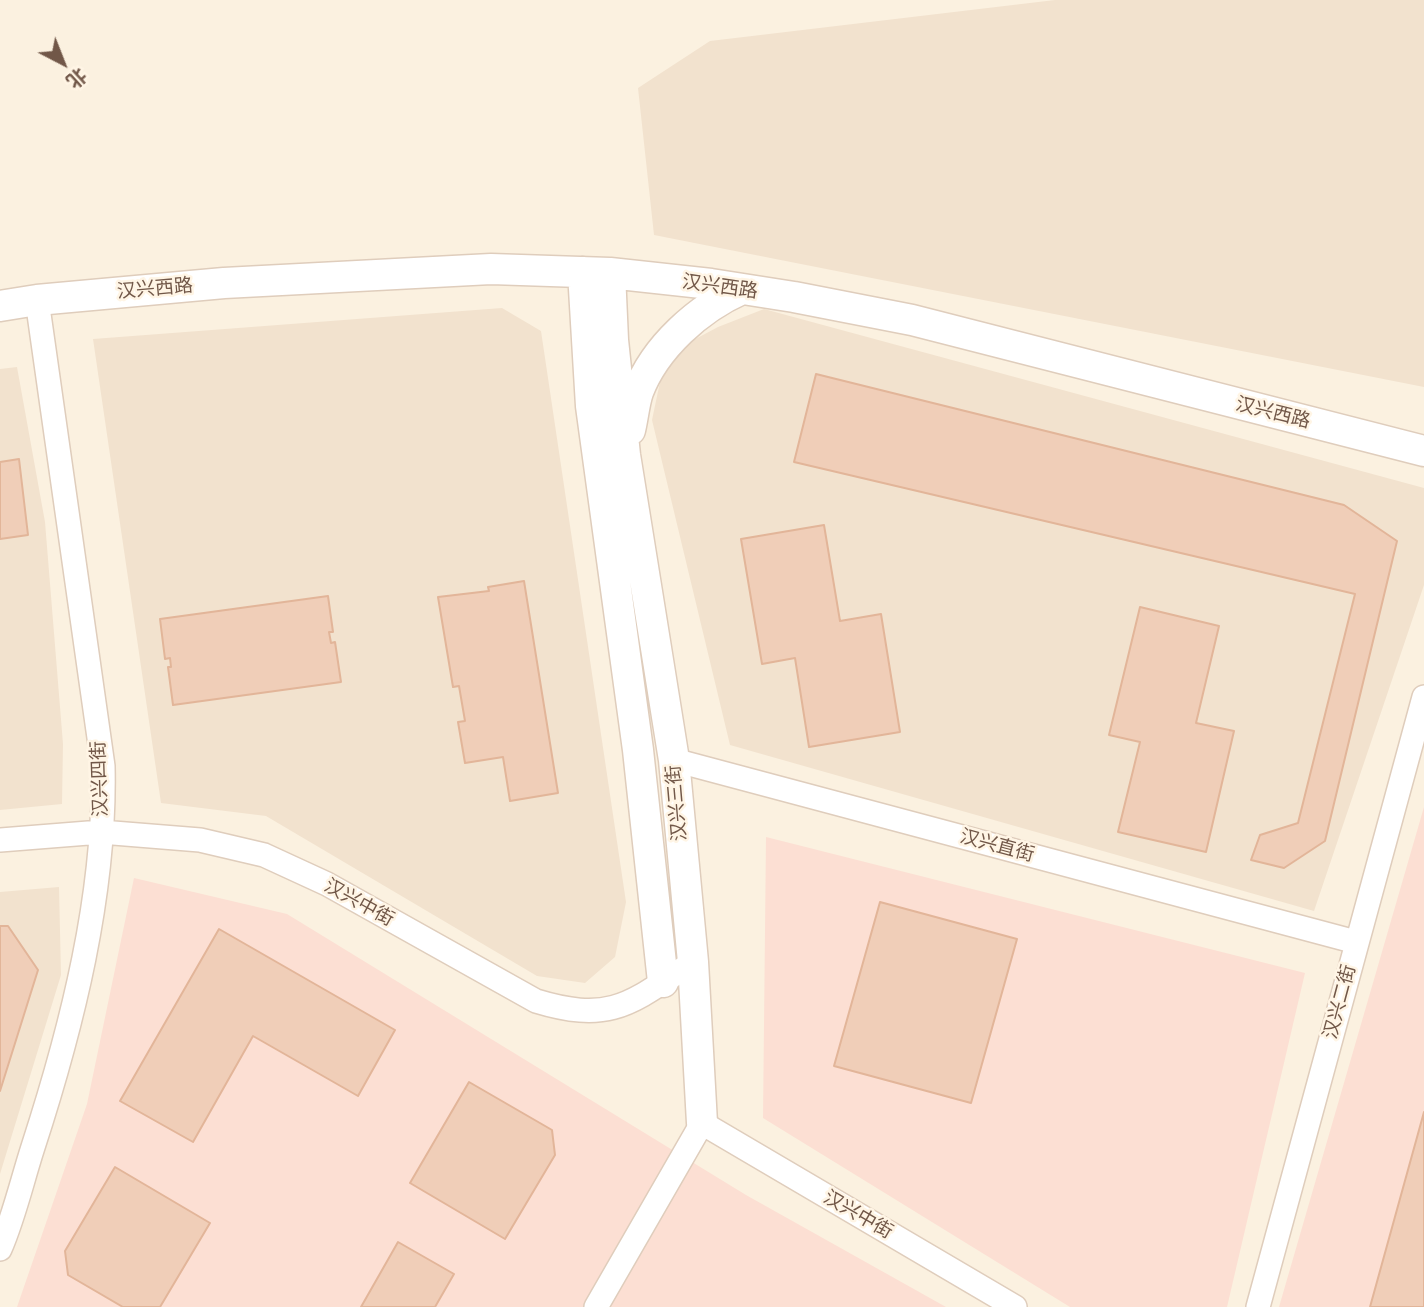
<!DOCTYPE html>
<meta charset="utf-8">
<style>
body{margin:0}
#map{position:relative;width:1424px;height:1307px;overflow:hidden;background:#fbf1e0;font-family:"IBM Plex Sans","Noto Sans SC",sans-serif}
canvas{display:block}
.north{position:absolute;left:28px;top:28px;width:70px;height:70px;-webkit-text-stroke:5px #fff5e5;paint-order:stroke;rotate:138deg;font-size:19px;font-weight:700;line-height:28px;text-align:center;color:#715748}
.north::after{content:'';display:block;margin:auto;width:24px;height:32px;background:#715748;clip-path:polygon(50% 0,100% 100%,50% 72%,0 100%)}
</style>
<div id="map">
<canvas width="1424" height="1307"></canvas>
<div class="north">北</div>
</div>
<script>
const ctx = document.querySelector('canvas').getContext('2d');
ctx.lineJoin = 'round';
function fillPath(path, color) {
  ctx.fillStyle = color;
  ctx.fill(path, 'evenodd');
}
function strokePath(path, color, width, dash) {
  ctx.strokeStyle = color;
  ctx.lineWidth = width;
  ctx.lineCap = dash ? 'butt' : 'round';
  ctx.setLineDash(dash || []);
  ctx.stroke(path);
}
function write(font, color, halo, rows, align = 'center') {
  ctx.font = font + ' "IBM Plex Sans","Noto Sans SC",sans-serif';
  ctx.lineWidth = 5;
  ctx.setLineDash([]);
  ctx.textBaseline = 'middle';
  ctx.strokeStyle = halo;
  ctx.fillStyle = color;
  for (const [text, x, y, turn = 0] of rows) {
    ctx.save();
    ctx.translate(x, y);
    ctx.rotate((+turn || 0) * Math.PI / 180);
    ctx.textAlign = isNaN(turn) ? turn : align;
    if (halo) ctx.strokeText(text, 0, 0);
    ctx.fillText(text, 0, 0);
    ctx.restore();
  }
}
fillPath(new Path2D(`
 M 1055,0 L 1424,0 L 1424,387 L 654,235 L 638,88 L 710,41 Z
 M 502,308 L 541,331 L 626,902 L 615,957 L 585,983 L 537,976 L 266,816 L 161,803 L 93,339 Z
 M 764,309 L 1424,488 L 1424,585 L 1314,911 L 730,745 L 652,420 L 661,377 L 686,344 L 718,327 Z
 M 17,367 L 45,522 L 63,744 L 62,804 L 0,810 L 0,369 Z
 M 59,887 L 61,975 L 0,1174 L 0,892 Z`), '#f2e2ce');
fillPath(new Path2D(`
 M 1424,807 L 1424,1307 L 1279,1307 Z
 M 766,837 L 1305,973 L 1227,1307 L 1070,1307 L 763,1118 Z
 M 134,878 L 287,914 L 746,1195 L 946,1307 L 17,1307 L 87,1104 Z`), '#fcdfd3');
const building = new Path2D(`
 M 816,374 L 1344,505 L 1397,541 L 1325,841 L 1284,868 L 1251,860 L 1260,835 L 1298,823 L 1355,594 L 794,462 Z
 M 19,459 L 28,535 L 0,539 L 0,462 Z
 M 824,525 L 840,621 L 881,614 L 900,732 L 809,747 L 795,658 L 762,664 L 741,539 Z
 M 524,581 L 558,793 L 510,801 L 503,757 L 465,763 L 458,722 L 465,721 L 459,686 L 453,687 L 438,597 L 489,591 L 488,587 Z
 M 328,596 L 333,632 L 329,632 L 331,643 L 335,642 L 341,682 L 173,705 L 168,667 L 171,667 L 170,658 L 165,659 L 160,619 Z
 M 1140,607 L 1219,626 L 1196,723 L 1234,731 L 1206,852 L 1118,832 L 1140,742 L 1109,735 Z
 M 880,902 L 1017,939 L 971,1103 L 834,1066 Z
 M 0,926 L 8,926 L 38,970 L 0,1091 Z
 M 219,929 L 395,1030 L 358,1096 L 253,1036 L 193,1142 L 120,1101 Z
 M 469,1082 L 552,1130 L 555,1155 L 505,1239 L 410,1183 Z
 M 1424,1112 L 1424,1307 L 1370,1307 Z
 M 115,1167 L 210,1223 L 160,1307 L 123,1307 L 68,1275 L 65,1251 Z
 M 398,1242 L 454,1274 L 435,1307 L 361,1307 Z`);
fillPath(building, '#f0ceb8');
strokePath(building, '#e2b599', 2);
const minor = new Path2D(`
 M 674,760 L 1356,942
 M 0,840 L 101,832 L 200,840 L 264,855 L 327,884 L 536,1001 C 612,1024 631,1003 693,962
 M 0,1249 C 14,1217 22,1181 33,1147 C 72,1027 106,893 103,766 L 37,300
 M 596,1307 L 702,1123 L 1015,1307
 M 1258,1307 L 1424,697`);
const tertiary = new Path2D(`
 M 583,272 L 591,406 L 638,750 L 663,982
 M 610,273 L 613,340 L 625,455 L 674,760 L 693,962 L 702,1123
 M 0,306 L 37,300 L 224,283 L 491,269 L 610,273 L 711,284 L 794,297 L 912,320 L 1424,451
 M 630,430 C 633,418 634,404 638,392 C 655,347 699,308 742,289`);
strokePath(minor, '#dfcdbc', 26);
strokePath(tertiary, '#dfcdbc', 33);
strokePath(minor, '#fff', 23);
strokePath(tertiary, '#fff', 30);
write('19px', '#715748', '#fff5e5', [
 ["汉兴西路",720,287,8],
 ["汉兴西路",155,289,-5],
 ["汉兴西路",1273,413,14],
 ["汉兴四街",100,779,-92],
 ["汉兴三街",677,803,-95],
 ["汉兴直街",997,846,15],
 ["汉兴中街",359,903,29],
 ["汉兴二街",1340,1002,-75],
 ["汉兴中街",858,1215,30]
]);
</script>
